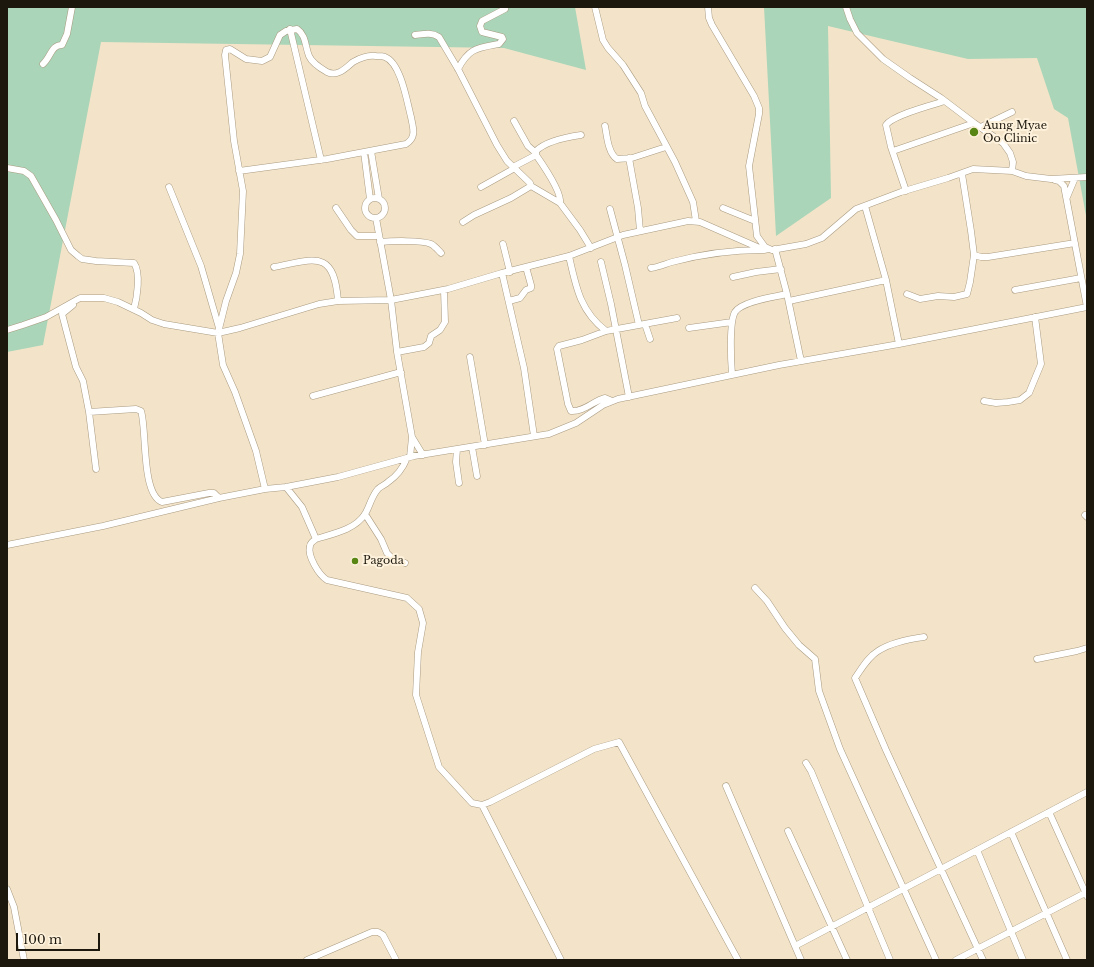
<!DOCTYPE html>
<style>
body{margin:0}
#map{position:relative;width:1094px;height:967px;overflow:hidden;background:#f3e4c9;font-family:"Libre Baskerville",serif}
canvas{display:block}
.frame{position:absolute;inset:0;border:8px solid #1d180e;pointer-events:none}
.scale{position:absolute;left:16px;top:933px;width:84px;height:18px;box-sizing:border-box;border:2px solid #1d180e;border-top:0;padding-left:5px;font-size:12px;line-height:14px;white-space:nowrap;color:#1d180e;-webkit-text-stroke:3px #fef2dc;paint-order:stroke}
</style>
<div id="map">
<canvas width="1094" height="967"></canvas>
<div class="frame"></div>
<div class="scale">100 m</div>
</div>
<script>
const ctx = document.querySelector('canvas').getContext('2d');
ctx.lineJoin = 'round';
function fillPath(path, color) {
  ctx.fillStyle = color;
  ctx.fill(path, 'evenodd');
}
function strokePath(path, color, width, dash) {
  ctx.strokeStyle = color;
  ctx.lineWidth = width;
  ctx.lineCap = dash ? 'butt' : 'round';
  ctx.setLineDash(dash || []);
  ctx.stroke(path);
}
function write(font, color, halo, rows, align = 'center') {
  ctx.font = font + ' "Libre Baskerville",serif';
  ctx.lineWidth = 4;
  ctx.setLineDash([]);
  ctx.textBaseline = 'middle';
  ctx.strokeStyle = halo;
  ctx.fillStyle = color;
  for (const [text, x, y, turn = 0] of rows) {
    ctx.save();
    ctx.translate(x, y);
    ctx.rotate((+turn || 0) * Math.PI / 180);
    ctx.textAlign = isNaN(turn) ? turn : align;
    if (halo) ctx.strokeText(text, 0, 0);
    ctx.fillText(text, 0, 0);
    ctx.restore();
  }
}
fillPath(new Path2D(`
 M 7,7 L 575,7 L 586,70 L 504,48 L 101,42 L 43,345 L 7,352 Z
 M 764,7 L 1087,7 L 1087,221 L 1068,118 L 1054,109 L 1037,58 L 968,59 L 828,26 L 831,198 L 776,236 Z`), '#aad5b8');
const minor = new Path2D(`
 M 595,7 L 603,40 L 608,48 L 623,65 L 641,93 L 645,106 L 675,162 L 693,202 L 696,221
 M 708,7 L 709,18 L 712,25 L 754,96 L 759,108 L 759,114 L 749,166 L 757,236 L 765,247 L 772,250 L 806,244 L 822,238 L 856,209 L 901,192 L 948,178 L 973,169 L 1012,171 L 1026,176 L 1051,179 L 1087,177
 M 846,7 L 850,19 L 857,33 L 883,59 L 910,78 L 941,98 L 974,123 L 1003,143 L 1010,153 L 1013,162 L 1012,171
 M 290,29 L 321,160
 M 415,35 C 424,34 431,32 439,37 L 458,69 L 497,145 L 507,161 L 530,183 L 531,186 L 560,203 L 580,230 L 591,248
 M 43,64 C 51,57 51,45 62,45 L 67,34 L 72,7
 M 458,69 C 469,48 477,48 499,44 L 503,39 L 502,37 L 482,32 L 480,26 L 482,21 L 505,9
 M 514,121 L 528,146 L 536,153
 M 605,126 C 607,136 608,153 617,159 L 632,158 L 666,147
 M 981,127 L 1012,112
 M 371,151 L 379,199
 M 893,151 L 974,123
 M 364,152 L 370,199
 M 629,158 L 638,208 L 640,231
 M 513,167 L 536,155
 M 7,168 L 24,171 L 31,176 L 56,220 L 71,250 L 78,256 L 82,259 L 96,261 L 134,263 C 141,273 137,298 134,309
 M 239,171 L 327,159 L 406,144 C 417,137 413,128 411,117 C 407,102 401,63 385,57 C 383,56 379,56 376,56 C 368,55 360,58 353,62 C 345,69 337,77 327,72 C 320,68 312,63 309,56 C 305,46 306,35 297,29 L 286,31 L 280,35 L 270,57 L 262,61 L 246,59 L 230,49 L 226,50 L 225,55 L 234,141 L 243,191 L 240,254 L 236,273 L 226,301 L 218,333 L 223,365 L 235,392 L 256,451 L 265,489
 M 1055,180 L 1059,181 L 1064,186 L 1087,307
 M 169,187 L 201,266 L 219,328
 M 481,187 L 515,168
 M 906,191 L 891,147 L 886,125 C 893,115 932,105 945,101
 M 1067,197 L 1075,178
 M365 208a10 10 0 1 1 20 0a10 10 0 1 1-20 0Z
 M 560,203 C 562,192 543,165 536,155 L 536,151 C 546,141 567,137 581,135
 M 865,206 L 886,280 L 899,344
 M 336,208 L 351,230 L 357,236 L 379,236
 M 723,208 L 755,221
 M 610,209 L 625,265 L 639,325
 M 376,218 L 391,300 L 397,352 L 412,437 L 410,457
 M 463,222 L 474,215 L 511,198 L 531,186
 M 380,242 C 391,241 422,240 431,244 C 435,246 438,250 441,253
 M 503,244 L 510,272
 M 775,249 L 787,294 L 801,361
 M 974,255 L 981,257 L 988,257 L 1075,243
 M 569,256 C 576,287 580,311 606,331
 M 601,262 L 611,304 L 629,397
 M 274,267 C 315,259 334,249 338,301
 M 651,268 C 659,267 665,264 672,262 C 702,254 732,250 763,250
 M 502,273 L 524,368 L 534,436
 M 733,277 L 756,272 L 781,269
 M 1015,290 L 1081,278
 M 907,294 L 920,299 L 938,296 L 954,297 L 967,294 L 970,282 L 974,255 L 971,231 L 962,174
 M 509,301 L 520,298 L 526,290 L 531,288 L 531,285 L 526,267
 M 789,301 L 886,280
 M 73,305 L 62,314 L 76,367 L 83,381 L 89,412 L 136,409 L 141,411 C 147,429 141,494 162,502 L 209,493 L 214,493 L 219,498
 M 645,324 L 650,339
 M 689,328 L 732,322
 M 7,330 L 23,325 L 46,317 L 80,298 L 104,298 L 118,302 L 141,313 L 152,320 L 164,324 L 218,333 L 240,328 L 319,304 L 338,301 L 391,300 L 448,289 L 502,273 L 569,256 L 623,235 L 688,221 L 700,222 L 764,250 L 768,249
 M 397,352 L 424,347 L 429,343 L 431,336 L 440,330 L 445,322 L 444,290
 M 470,357 L 485,445
 M 732,375 C 731,362 729,322 735,312 C 742,301 775,297 787,294
 M 313,396 L 401,372
 M 612,401 L 605,398 C 593,401 584,412 571,411 L 568,404 L 557,349 L 559,346 L 582,340 L 606,331 L 677,318
 M 984,401 L 996,403 L 1008,402 L 1020,400 L 1029,393 L 1041,364 L 1035,317
 M 89,412 L 96,469
 M 412,437 L 423,455
 M 472,447 L 477,476
 M 457,449 L 456,462 L 459,483
 M 286,487 L 302,507 L 316,539 C 313,541 310,543 310,546 C 307,556 319,575 327,580 L 407,598 L 419,609 L 423,623 L 418,652 L 416,695 L 439,767 L 472,803 L 482,805 L 490,802 L 594,749 L 619,742 L 738,960
 M 365,514 L 381,539 L 387,553 L 391,557 L 405,563
 M 1085,515 L 1087,517
 M 316,539 C 332,534 355,530 365,514 C 370,506 371,497 378,489 C 381,486 385,485 388,482 C 397,476 403,468 407,458
 M 7,545 L 103,526 L 219,498 L 265,489 L 286,487 L 338,477 L 414,456 L 549,434 L 576,423 L 603,405 L 618,399 L 779,365 L 899,344 L 1087,307
 M 755,588 L 767,601 L 785,628 L 799,645 L 815,659 L 819,691 L 840,749 L 936,960
 M 924,637 C 909,639 892,642 878,651 C 868,657 862,668 855,678 L 886,750 L 983,960
 M 1037,659 L 1077,651 L 1087,648
 M 806,763 L 811,771 L 890,960
 M 726,786 L 801,960
 M 482,805 L 561,960
 M 1049,812 L 1087,896
 M 788,831 L 847,960
 M 1011,832 L 1067,960
 M 977,850 L 1023,960
 M 7,889 L 14,907 L 24,960
 M 795,946 L 1087,792
 M 307,960 L 372,932 L 378,932 L 383,935 L 396,960
 M 956,960 L 1087,892`);
strokePath(minor, '#a99a81', 7);
strokePath(minor, '#fff', 6);
for (const [x, y, r, color] of [
 [974,132,5,"#588513"],
 [355,561,4,"#588513"]
]) {
  const dot = new Path2D();
  dot.arc(x, y, r, 0, 2 * Math.PI);
  ctx.fillStyle = color;
  ctx.fill(dot);
  strokePath(dot, '#fef2dc', 1.5);
}
write('11px', '#1d180e', '#fef2dc', [
 ["Aung Myae",983,126],
 ["Oo Clinic",983,139],
 ["Pagoda",363,561]
], 'left');
</script>
